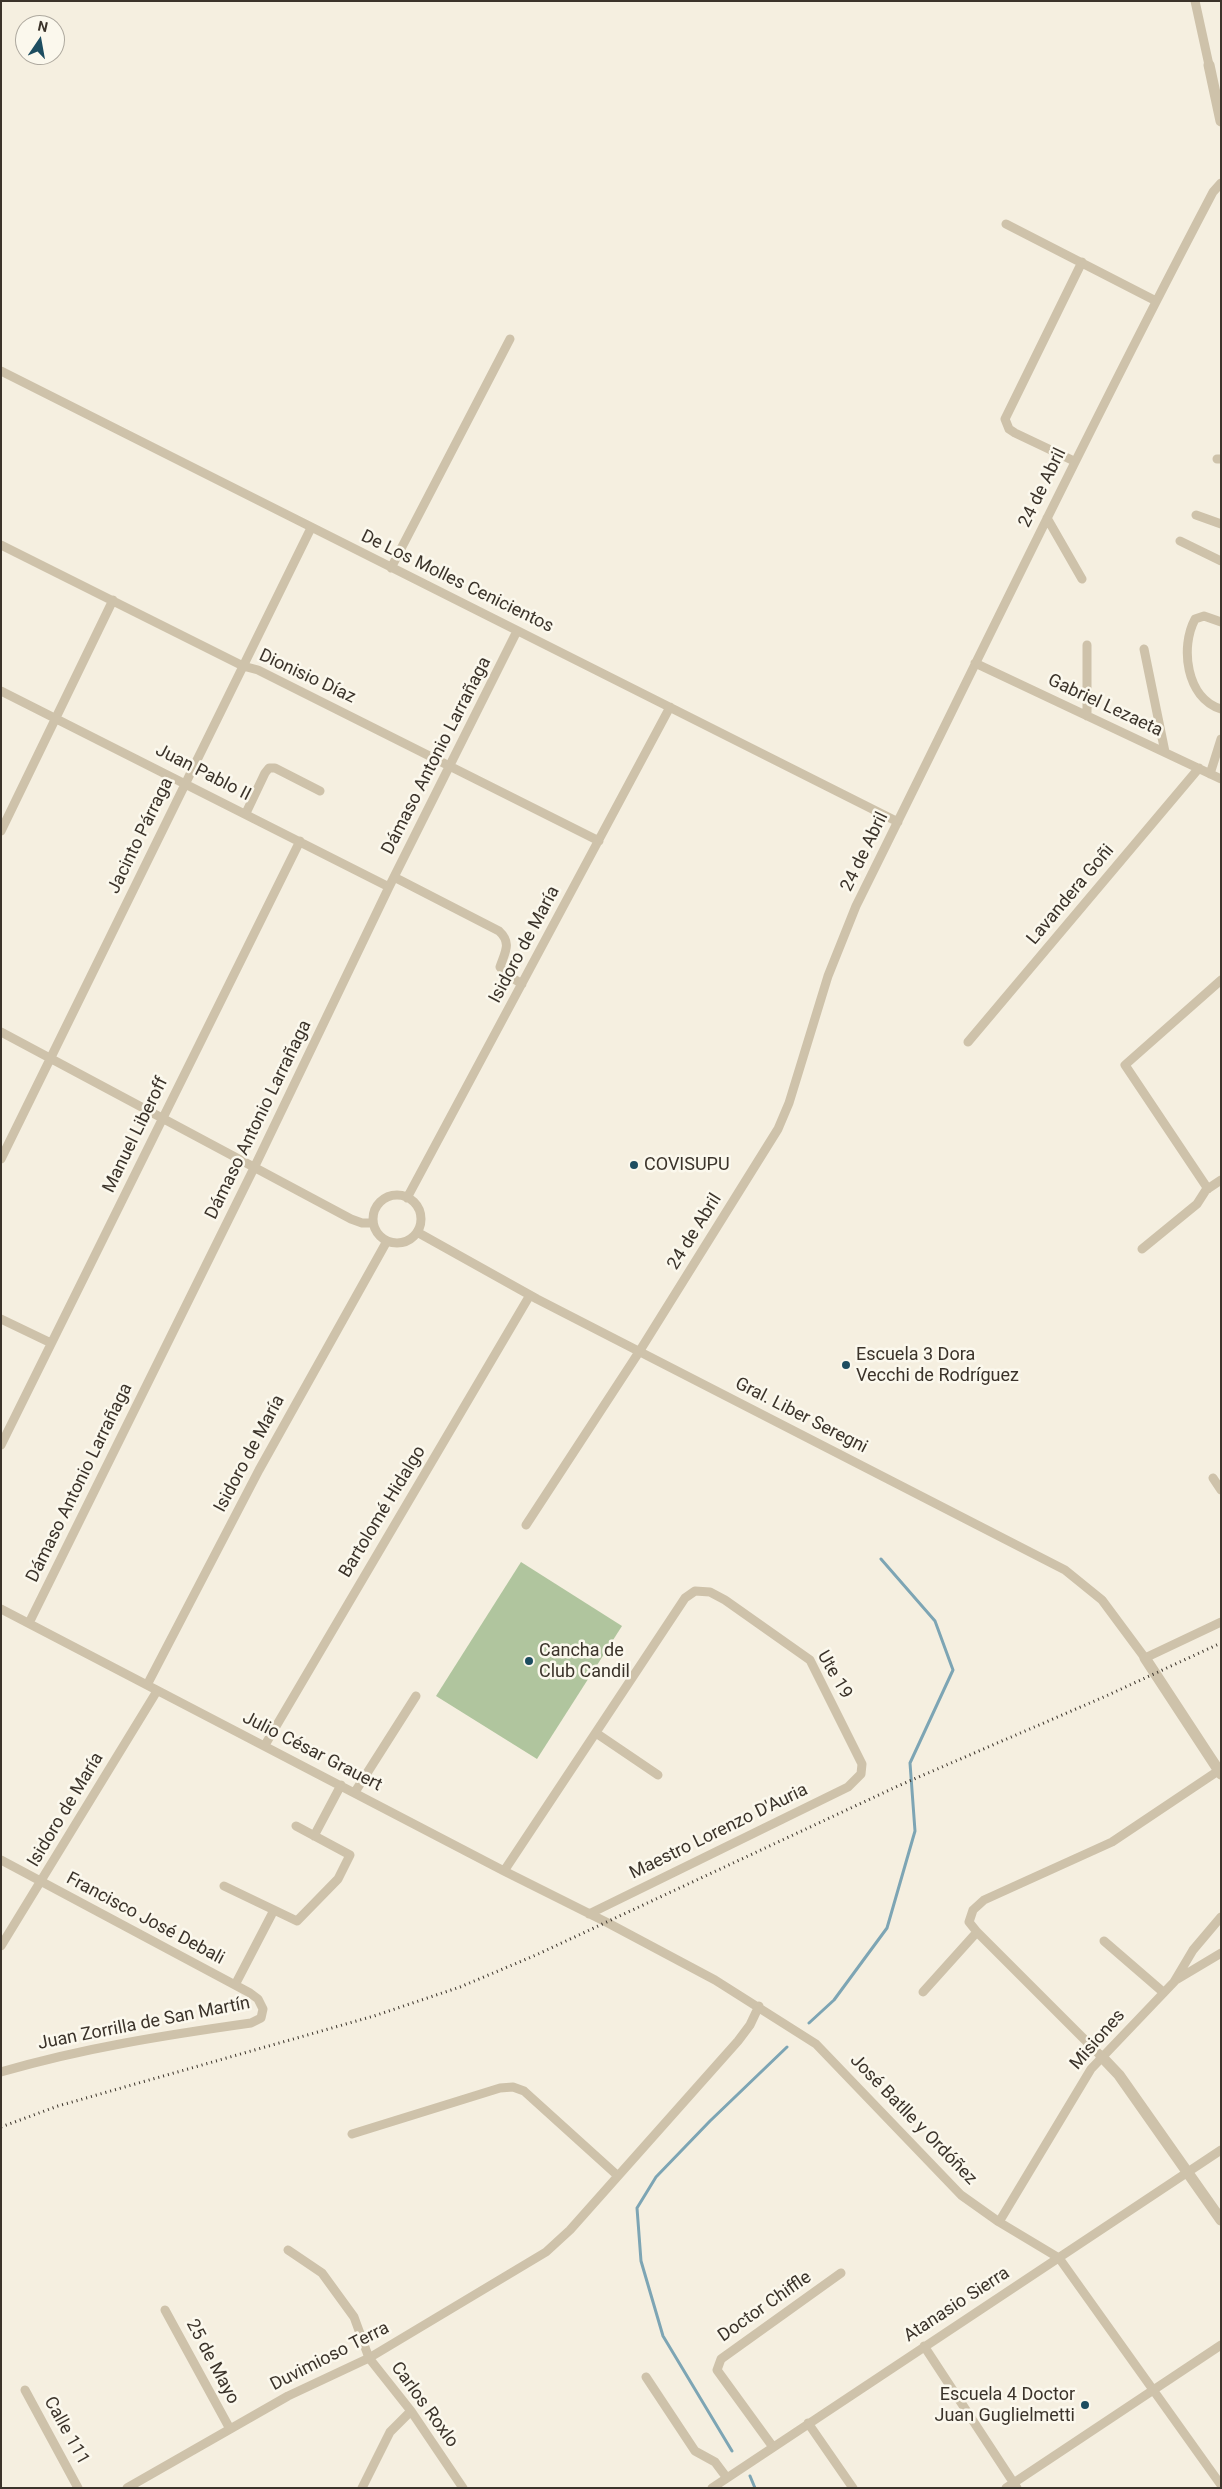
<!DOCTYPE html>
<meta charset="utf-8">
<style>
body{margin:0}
#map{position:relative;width:1222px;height:2489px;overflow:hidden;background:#f5efe0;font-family:Roboto,sans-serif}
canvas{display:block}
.frame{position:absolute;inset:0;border:2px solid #3b332a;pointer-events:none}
.north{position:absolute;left:15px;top:15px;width:50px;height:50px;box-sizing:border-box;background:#fbf8ed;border:1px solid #aea99f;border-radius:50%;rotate:12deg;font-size:14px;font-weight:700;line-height:20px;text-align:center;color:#3b332a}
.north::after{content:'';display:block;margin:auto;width:18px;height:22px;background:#1d4d60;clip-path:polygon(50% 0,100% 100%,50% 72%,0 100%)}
</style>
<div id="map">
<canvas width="1222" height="2489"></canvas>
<div class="frame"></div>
<div class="north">N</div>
</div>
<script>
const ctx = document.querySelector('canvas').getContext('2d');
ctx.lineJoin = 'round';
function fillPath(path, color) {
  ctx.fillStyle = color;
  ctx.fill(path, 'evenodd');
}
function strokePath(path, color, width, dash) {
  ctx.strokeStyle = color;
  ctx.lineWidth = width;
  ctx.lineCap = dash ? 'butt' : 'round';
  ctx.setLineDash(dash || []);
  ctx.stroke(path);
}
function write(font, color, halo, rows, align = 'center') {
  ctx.font = font + ' Roboto,sans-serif';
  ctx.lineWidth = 5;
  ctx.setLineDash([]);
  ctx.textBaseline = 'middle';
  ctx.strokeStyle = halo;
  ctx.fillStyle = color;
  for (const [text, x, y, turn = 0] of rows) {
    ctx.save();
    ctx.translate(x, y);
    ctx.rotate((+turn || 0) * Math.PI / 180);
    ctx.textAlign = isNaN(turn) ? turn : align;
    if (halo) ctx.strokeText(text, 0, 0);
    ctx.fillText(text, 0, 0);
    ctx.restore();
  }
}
fillPath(new Path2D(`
 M 521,1562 L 622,1626 L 537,1759 L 436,1696 Z`), '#b0c59e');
strokePath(new Path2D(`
 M 809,2023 L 834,2000 L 887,1928 L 915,1831 L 910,1763 L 953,1670 L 935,1621 L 881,1559
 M 732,2451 L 663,2336 L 641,2261 L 637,2208 L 656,2177 L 710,2121 L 787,2047
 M 750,2476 L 755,2488`), '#7da5b4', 3);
strokePath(new Path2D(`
 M 1195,1 L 1209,65
 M 1006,224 L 1156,301
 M 1,371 L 898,822
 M 1217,459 L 1221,459
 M 1074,461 L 1015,433 L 1009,429 L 1005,419 L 1082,262
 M 1196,515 L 1221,524
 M 1047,518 L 1082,579
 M 1180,541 L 1221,561
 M 1,545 L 243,666 L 258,670 L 599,841
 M 391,568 L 510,339
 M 1221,622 L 1204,616 L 1195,619 C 1180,647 1186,698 1221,709
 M 1144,649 L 1165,752
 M 975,663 L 1221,779
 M 1,691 L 389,887
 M 1087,716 L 1087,645
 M 1210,774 L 1221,739
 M 246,813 L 265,773 L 269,768 L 275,768 L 320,791
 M 1,831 L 113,600
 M 394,877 L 499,931 C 512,943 505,952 500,967 L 506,974 L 522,984
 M 1,1032 L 351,1219 L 362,1223 L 373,1223
 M 968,1042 L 1199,768
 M 1,1159 L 311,528
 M 1208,1189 L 1125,1065 L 1221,980
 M373 1219a24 24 0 1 1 48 0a24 24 0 1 1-48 0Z
 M 407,1198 L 670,707
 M 417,1232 L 537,1299 L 1065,1570 L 1102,1600 L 1145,1658 L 1221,1622
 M 1142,1249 L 1197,1204 L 1206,1190 L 1221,1180
 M 1,1319 L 51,1343
 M 1,1445 L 300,841
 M 1213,1478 L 1221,1490
 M 526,1525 L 639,1352 L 778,1129 L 789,1103 L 828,976 L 856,906 C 974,668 1089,428 1213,192 L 1221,183
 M 1,1609 L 504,1871 L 608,1923 L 715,1980 L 816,2044 L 961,2195 L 999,2222 L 1059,2258 L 1221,2485
 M 29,1623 L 254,1168 L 389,887 L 517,631
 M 147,1685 L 259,1470 L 387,1241
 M 596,1733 L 658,1775
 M 265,1745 L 530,1295
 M 355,1792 L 416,1696
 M 314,1836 L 341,1785
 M 1,1860 L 250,1993 L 258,1999 L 263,2009 L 261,2018 L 251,2023 C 166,2035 83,2048 1,2072
 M 504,1871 L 685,1598 L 695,1591 L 710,1592 L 725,1600 L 810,1660 L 862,1764 L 861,1774 L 848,1787 L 589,1914
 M 224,1886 L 297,1921 L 338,1879 L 350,1855 L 296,1826
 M 1104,1941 L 1163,1992
 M 1,1946 L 157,1691
 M 1176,1980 L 1221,1953
 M 235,1985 L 274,1910
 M 923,1992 L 977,1932
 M 1101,2056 L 977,1932 L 969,1922 L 973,1910 L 984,1900 L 1112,1842 L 1218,1771
 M 352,2134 L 500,2088 L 513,2087 L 524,2091 L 618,2176
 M 999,2222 L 1091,2069 L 1174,1982 L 1193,1950 L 1221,1917
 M 288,2250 L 322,2273 L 354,2317 L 369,2358 L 411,2411 L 463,2488
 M 165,2310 L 230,2429
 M 924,2346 L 1017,2488
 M 646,2377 L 695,2451 L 715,2462 L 727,2478
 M 25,2390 L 78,2488
 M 808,2423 L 853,2488
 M 773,2447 L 717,2370 L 721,2359 L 841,2273
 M 127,2488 L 288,2396 L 369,2358 L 546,2252 L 570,2230 L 738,2041 L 750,2025 L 759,2006
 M 362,2488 L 390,2432 L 411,2411
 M 712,2488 L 1221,2150
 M 1006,2488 L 1221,2345`), '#cec2aa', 9);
strokePath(new Path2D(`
 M 1209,65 L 1221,121
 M 1145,1658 L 1221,1774
 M 1101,2056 L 1119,2075 L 1221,2220`), '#cec2aa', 11);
strokePath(new Path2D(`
 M 1,2127 L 58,2106 L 374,2016 L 460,1987 L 536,1955 L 898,1786 L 1106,1696 L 1221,1643`), '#3b332a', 3, [1, 4]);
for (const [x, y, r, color] of [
 [634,1165,5,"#1d4d60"],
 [846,1365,5,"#1d4d60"],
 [529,1661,5,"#1d4d60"],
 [1085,2405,5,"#1d4d60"]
]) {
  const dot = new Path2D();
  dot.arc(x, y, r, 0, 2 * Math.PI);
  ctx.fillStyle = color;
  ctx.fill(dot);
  strokePath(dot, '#fbf8ed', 2);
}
write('18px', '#3b332a', '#fbf8ed', [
 ["24 de Abril",1043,488,-64],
 ["De Los Molles Cenicientos",457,582,26],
 ["Dionisio Díaz",307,677,25],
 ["Gabriel Lezaeta",1105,706,25],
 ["Dámaso Antonio Larrañaga",437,756,-63],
 ["Juan Pablo II",203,773,27],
 ["Jacinto Párraga",141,836,-64],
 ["24 de Abril",865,852,-64],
 ["Lavandera Goñi",1071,895,-50],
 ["Isidoro de María",525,945,-62],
 ["Dámaso Antonio Larrañaga",259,1120,-64],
 ["Manuel Liberoff",136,1135,-64],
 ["24 de Abril",695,1232,-58],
 ["Gral. Liber Seregni",801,1416,27],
 ["Isidoro de María",250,1454,-62],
 ["Dámaso Antonio Larrañaga",80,1483,-64],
 ["Bartolomé Hidalgo",383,1512,-59],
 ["Ute 19",834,1675,60],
 ["Julio César Grauert",312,1752,27],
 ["Isidoro de María",66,1810,-59],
 ["Maestro Lorenzo D'Auria",719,1832,-26],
 ["Francisco José Debali",145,1919,28],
 ["Juan Zorrilla de San Martín",144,2024,-11],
 ["Misiones",1098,2040,-49],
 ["José Batlle y Ordóñez",913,2120,46],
 ["Atanasio Sierra",957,2305,-33],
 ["Doctor Chiffle",765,2307,-35],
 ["Duvimioso Terra",330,2357,-27],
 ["25 de Mayo",212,2362,62],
 ["Carlos Roxlo",424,2405,54],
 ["Calle 111",66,2431,61]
]);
write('18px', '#3b332a', '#fbf8ed', [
 ["COVISUPU",644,1165],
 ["Escuela 3 Dora",856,1355],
 ["Vecchi de Rodríguez",856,1376],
 ["Cancha de",539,1651],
 ["Club Candil",539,1672],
 ["Escuela 4 Doctor",1075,2395,"right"],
 ["Juan Guglielmetti",1075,2416,"right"]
], 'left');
</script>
